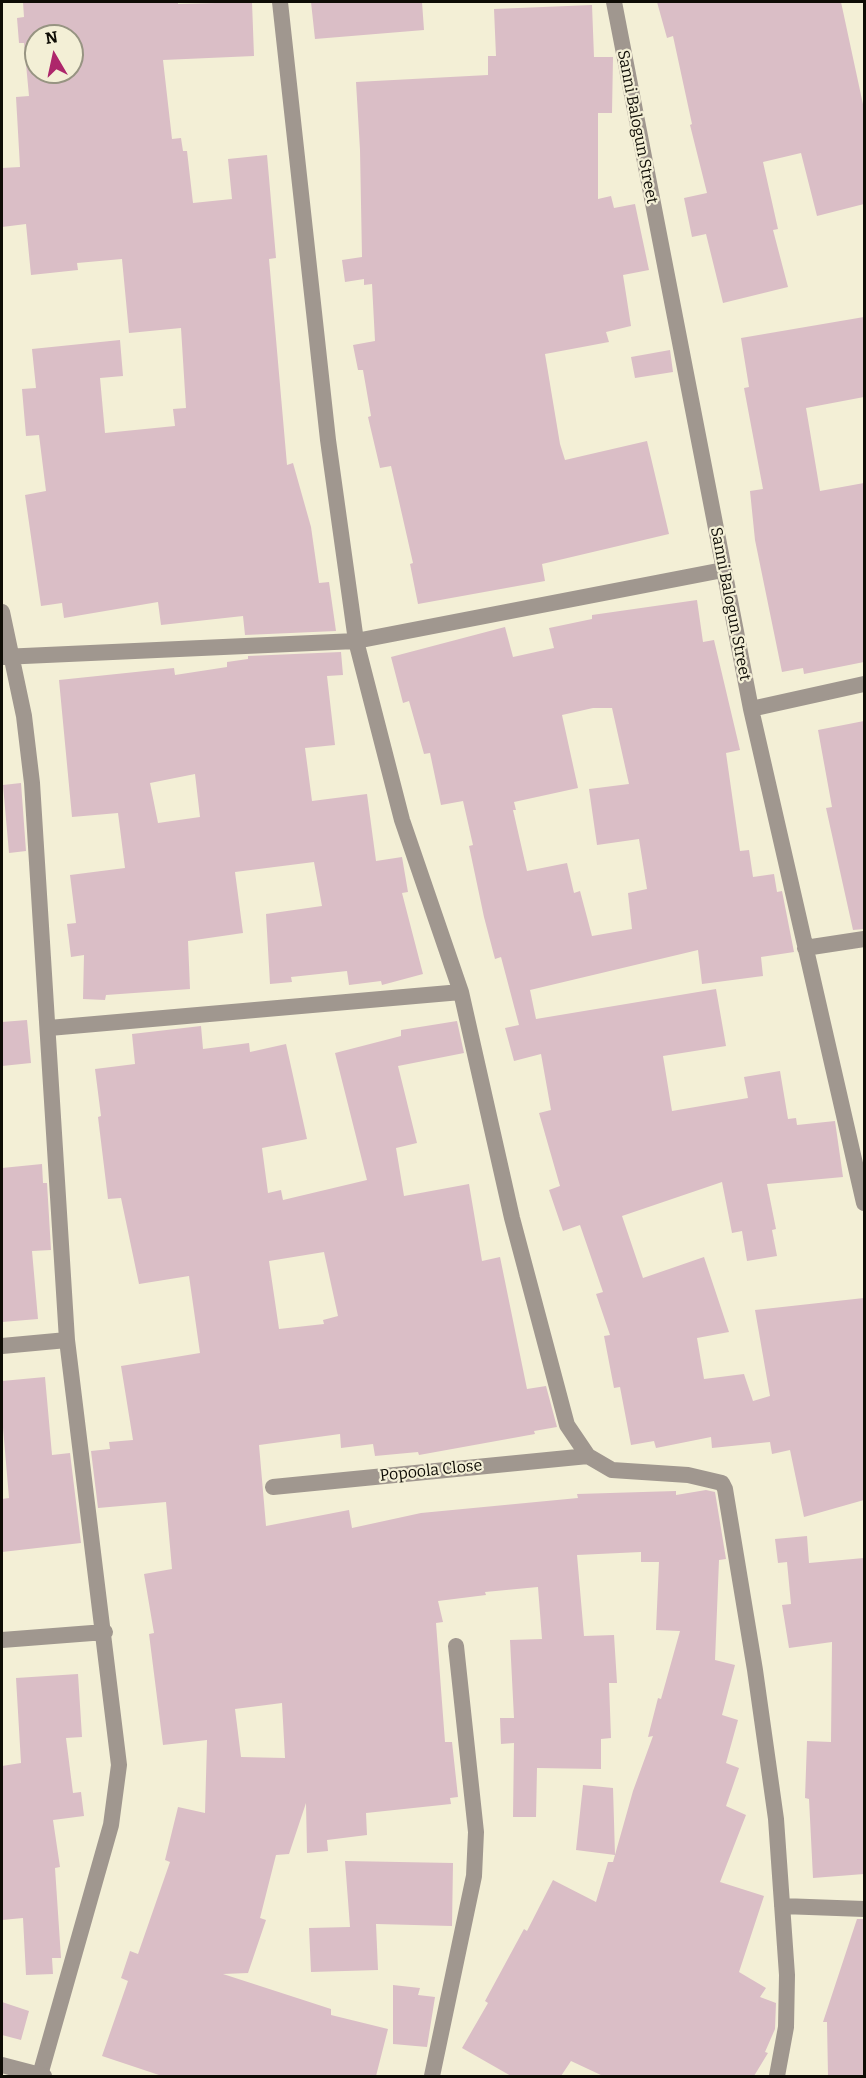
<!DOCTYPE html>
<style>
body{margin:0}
#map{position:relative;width:866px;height:2078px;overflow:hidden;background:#f3efd6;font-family:Bitter,serif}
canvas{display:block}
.frame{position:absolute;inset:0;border:3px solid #0e0c05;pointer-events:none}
.north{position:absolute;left:24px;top:24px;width:60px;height:60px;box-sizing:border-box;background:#f3efd6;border:2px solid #979482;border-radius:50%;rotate:351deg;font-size:16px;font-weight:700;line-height:24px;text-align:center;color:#0e0c05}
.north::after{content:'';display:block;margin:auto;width:21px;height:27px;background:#ad266b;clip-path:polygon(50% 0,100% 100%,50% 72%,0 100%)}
</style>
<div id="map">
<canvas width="866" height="2078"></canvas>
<div class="frame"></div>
<div class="north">N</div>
</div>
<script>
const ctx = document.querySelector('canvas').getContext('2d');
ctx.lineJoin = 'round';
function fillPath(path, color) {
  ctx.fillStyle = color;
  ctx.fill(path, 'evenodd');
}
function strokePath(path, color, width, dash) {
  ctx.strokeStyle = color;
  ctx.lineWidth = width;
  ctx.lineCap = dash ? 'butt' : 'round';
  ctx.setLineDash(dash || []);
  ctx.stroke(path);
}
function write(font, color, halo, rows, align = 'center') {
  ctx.font = font + ' Bitter,serif';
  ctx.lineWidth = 4.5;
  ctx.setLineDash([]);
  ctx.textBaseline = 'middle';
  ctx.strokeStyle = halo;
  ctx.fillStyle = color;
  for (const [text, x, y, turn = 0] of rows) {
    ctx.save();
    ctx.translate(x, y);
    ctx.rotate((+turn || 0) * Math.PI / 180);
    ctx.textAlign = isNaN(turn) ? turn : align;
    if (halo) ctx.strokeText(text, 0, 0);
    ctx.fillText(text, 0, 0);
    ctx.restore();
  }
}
fillPath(new Path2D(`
 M 23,2 L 178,2 L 178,4 L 252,2 L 254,56 L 163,60 L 172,139 L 181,138 L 183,151 L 187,151 L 193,203 L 232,199 L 228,159 L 267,155 L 276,258 L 269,259 L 287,465 L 293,463 L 311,527 L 319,583 L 329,582 L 336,631 L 245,635 L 243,616 L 161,625 L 158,602 L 64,618 L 62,603 L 41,606 L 25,495 L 46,491 L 39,435 L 26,436 L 22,389 L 36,388 L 32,349 L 120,340 L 123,376 L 100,378 L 105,433 L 175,426 L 173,409 L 186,408 L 181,328 L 129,333 L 122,259 L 77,263 L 78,270 L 31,275 L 26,224 L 2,227 L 2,168 L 20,167 L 16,97 L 29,96 L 24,43 L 19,43 L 17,18 L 24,17 ZM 36,36 L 72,36 L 72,72 L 36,72 Z
 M 311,2 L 422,2 L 424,30 L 315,39 Z
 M 657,2 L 841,2 L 864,109 L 864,204 L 817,216 L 801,153 L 763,162 L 778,229 L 773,230 L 788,287 L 723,303 L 706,234 L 692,237 L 684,198 L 707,193 L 690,125 L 692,124 L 673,36 L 667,38 Z
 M 592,5 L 594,57 L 613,57 L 612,113 L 598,113 L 598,199 L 611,196 L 614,208 L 635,204 L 649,270 L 623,275 L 631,326 L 606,332 L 609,342 L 545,354 L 560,444 L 565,460 L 647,441 L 669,534 L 542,564 L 545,581 L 418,604 L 410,564 L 413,563 L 391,466 L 380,468 L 368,417 L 371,416 L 363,370 L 358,370 L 353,345 L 375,341 L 372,284 L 364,285 L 364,279 L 345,282 L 342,260 L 362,257 L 360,150 L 356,82 L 488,75 L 488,56 L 496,56 L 494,9 Z
 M 864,317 L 864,397 L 806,408 L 820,491 L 864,483 L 864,662 L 804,674 L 803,668 L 782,672 L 755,540 L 750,491 L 763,489 L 744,388 L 749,387 L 741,338 Z
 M 670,350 L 673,372 L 635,378 L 631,357 Z
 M 697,600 L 703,642 L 714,640 L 740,750 L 726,753 L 740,851 L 749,850 L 753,877 L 774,874 L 777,892 L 782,891 L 794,952 L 761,957 L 763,976 L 702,984 L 698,950 L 530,990 L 536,1019 L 716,989 L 726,1046 L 663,1056 L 672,1111 L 748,1098 L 744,1077 L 780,1071 L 788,1119 L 796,1118 L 797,1125 L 835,1121 L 843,1177 L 767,1184 L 776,1229 L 772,1230 L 777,1256 L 747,1261 L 742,1231 L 732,1233 L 722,1182 L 622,1216 L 643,1278 L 704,1257 L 729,1332 L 697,1338 L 704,1379 L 744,1374 L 753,1401 L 770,1396 L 755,1310 L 864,1298 L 864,1500 L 804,1517 L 790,1450 L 772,1454 L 770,1442 L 712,1448 L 711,1437 L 656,1448 L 654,1441 L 631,1445 L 620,1387 L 614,1388 L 604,1336 L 610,1335 L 596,1294 L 603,1292 L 580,1225 L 563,1231 L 549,1190 L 560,1186 L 539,1113 L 551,1110 L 541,1054 L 514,1061 L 505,1028 L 519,1025 L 501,957 L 495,959 L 484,917 L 469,846 L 473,845 L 463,801 L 441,805 L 430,753 L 424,754 L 409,701 L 403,703 L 391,657 L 505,627 L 513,657 L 554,648 L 549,628 L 592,619 L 592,615 ZM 593,708 L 612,708 L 629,784 L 589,789 L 597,845 L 639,839 L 647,889 L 628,893 L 632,929 L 592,936 L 580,891 L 574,893 L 567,863 L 527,871 L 513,810 L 516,810 L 514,802 L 578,788 L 562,715 Z
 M 341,652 L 343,675 L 327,676 L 335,745 L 305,748 L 312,801 L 367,794 L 376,861 L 402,857 L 408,892 L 402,893 L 423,974 L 382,985 L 381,981 L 349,985 L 347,971 L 291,977 L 292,982 L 270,984 L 266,914 L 322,906 L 314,862 L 235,872 L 243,933 L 188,941 L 190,989 L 106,995 L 105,1000 L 83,999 L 84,955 L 71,957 L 67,924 L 76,923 L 70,875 L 125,868 L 118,813 L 72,817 L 59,680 L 174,668 L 175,675 L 227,667 L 227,662 L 248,659 L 248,656 ZM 195,774 L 200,817 L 158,823 L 150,783 Z
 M 864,721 L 864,929 L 853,930 L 826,808 L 832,807 L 818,730 Z
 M 21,783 L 26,851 L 9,853 L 3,785 Z
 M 27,1020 L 31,1063 L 2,1066 L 2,1022 Z
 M 457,1021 L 464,1053 L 398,1066 L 417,1143 L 396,1148 L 404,1196 L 469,1184 L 482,1261 L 500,1257 L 527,1389 L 546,1386 L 557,1427 L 534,1431 L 535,1434 L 419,1455 L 418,1452 L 375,1456 L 373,1444 L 341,1448 L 340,1434 L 259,1445 L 266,1526 L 349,1510 L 352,1528 L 421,1513 L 578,1498 L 577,1494 L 676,1491 L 676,1495 L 706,1490 L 715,1492 L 726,1559 L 719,1560 L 715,1660 L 735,1665 L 722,1715 L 738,1720 L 726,1763 L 739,1768 L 726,1806 L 746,1815 L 720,1882 L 764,1896 L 739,1972 L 766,1988 L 760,1997 L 776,2003 L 775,2029 L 765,2052 L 768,2053 L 754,2076 L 603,2076 L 571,2061 L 561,2076 L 511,2076 L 462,2048 L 488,2003 L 485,2001 L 524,1929 L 527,1931 L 553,1880 L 596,1902 L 608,1862 L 613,1862 L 633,1791 L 653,1736 L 648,1737 L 658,1698 L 661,1699 L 680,1631 L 656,1630 L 659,1562 L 641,1562 L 641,1552 L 577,1555 L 584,1636 L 614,1635 L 617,1683 L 609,1683 L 611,1738 L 601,1739 L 601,1769 L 537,1768 L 536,1817 L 513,1817 L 514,1743 L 501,1744 L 500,1718 L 514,1718 L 510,1640 L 542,1639 L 538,1587 L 485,1592 L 486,1595 L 438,1601 L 443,1622 L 436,1623 L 445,1742 L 452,1742 L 458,1797 L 450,1798 L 451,1804 L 366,1813 L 367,1835 L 327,1840 L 328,1851 L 307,1853 L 306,1803 L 289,1854 L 276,1855 L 260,1918 L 266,1920 L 248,1973 L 223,1974 L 331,2009 L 331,2015 L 388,2029 L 376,2076 L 162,2076 L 102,2056 L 128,1981 L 121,1978 L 130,1951 L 138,1954 L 170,1862 L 165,1860 L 178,1807 L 205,1813 L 207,1740 L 163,1745 L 149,1634 L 154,1633 L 144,1574 L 172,1569 L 166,1502 L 98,1508 L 91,1451 L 110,1449 L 109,1442 L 133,1440 L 121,1366 L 200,1353 L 189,1276 L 139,1284 L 121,1198 L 108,1199 L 98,1117 L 101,1116 L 95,1069 L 135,1064 L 132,1034 L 201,1026 L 203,1049 L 249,1043 L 250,1052 L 286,1044 L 307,1139 L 262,1148 L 268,1193 L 281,1190 L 283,1200 L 367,1180 L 335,1053 L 401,1036 L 401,1030 ZM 324,1252 L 338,1316 L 323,1320 L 324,1324 L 279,1329 L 269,1261 ZM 282,1703 L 285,1758 L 241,1757 L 235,1709 Z
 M 42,1164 L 43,1183 L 47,1183 L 51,1250 L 32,1251 L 38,1319 L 2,1322 L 2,1168 Z
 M 45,1377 L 52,1455 L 70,1453 L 81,1543 L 2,1552 L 2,1499 L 9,1498 L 2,1416 L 2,1381 Z
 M 807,1536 L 809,1563 L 864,1558 L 864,1874 L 813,1878 L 809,1799 L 805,1798 L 807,1741 L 831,1742 L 832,1642 L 789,1648 L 782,1605 L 791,1604 L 787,1562 L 778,1563 L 775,1539 Z
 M 78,1674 L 82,1737 L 66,1738 L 73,1793 L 81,1792 L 84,1816 L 53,1820 L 60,1867 L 55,1868 L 61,1958 L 52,1958 L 53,1974 L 26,1975 L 23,1918 L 2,1920 L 2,1766 L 21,1763 L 16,1678 Z
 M 583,1785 L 613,1788 L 615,1855 L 576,1850 Z
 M 345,1861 L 453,1863 L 452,1926 L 376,1924 L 378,1970 L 311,1972 L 309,1928 L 350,1927 Z
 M 857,1919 L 864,1919 L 864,2076 L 828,2076 L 827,2022 L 823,2022 Z
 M 393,1985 L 420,1988 L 418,1995 L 435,1997 L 427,2047 L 393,2044 Z
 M 2,2002 L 29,2011 L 21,2040 L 2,2035 Z`), '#dabec6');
strokePath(new Path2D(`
 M 280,2 L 328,440 L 356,641 L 402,820 L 461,992 L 512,1218 L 567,1425 L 588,1456 L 612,1470 L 688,1475 L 722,1483 L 725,1489 L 755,1670 L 776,1819 L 787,1975 L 786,2027 L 777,2076
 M 614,2 L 751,709 L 864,1203
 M 2,612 L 24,716 L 32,783 L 67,1340 L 119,1765 L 111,1825 L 40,2075
 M 2,657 L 356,641 L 723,570
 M 751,709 L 864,684
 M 805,948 L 864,939
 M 49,1028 L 461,992
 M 2,1346 L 67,1340
 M 273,1487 L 588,1456
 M 2,1640 L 105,1632
 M 782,1906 L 864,1909
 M 432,2076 L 474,1876 L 476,1832 L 456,1646`), '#a0978f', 16);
strokePath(new Path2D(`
 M 2,2065 L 44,2076`), '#a0978f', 16);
write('16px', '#0e0c05', '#f3efd6', [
 ["Sanni Balogun Street",637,127,79],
 ["Sanni Balogun Street",730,604,79],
 ["Popoola Close",431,1471,-6]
]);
</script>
